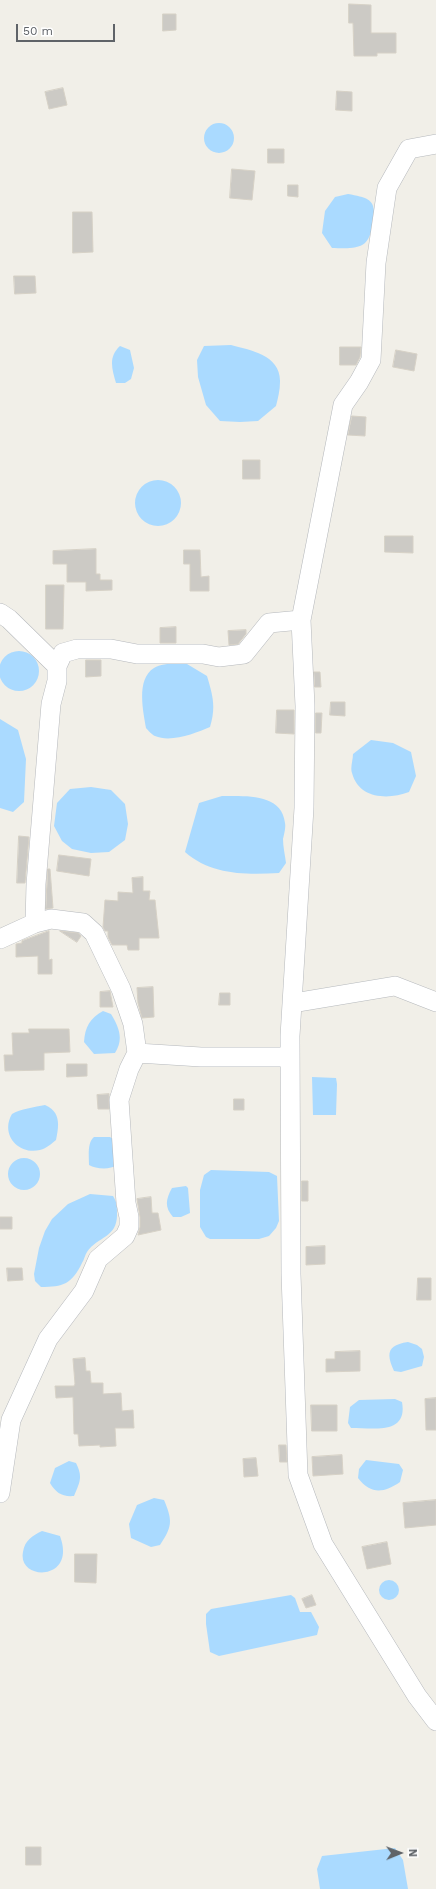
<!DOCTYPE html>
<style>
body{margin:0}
#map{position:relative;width:436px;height:1889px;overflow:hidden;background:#f1efe8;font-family:"Work Sans",sans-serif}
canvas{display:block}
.north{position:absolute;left:380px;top:1833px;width:40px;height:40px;-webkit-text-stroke:3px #fff;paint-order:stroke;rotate:89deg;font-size:11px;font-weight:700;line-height:16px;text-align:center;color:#5f6368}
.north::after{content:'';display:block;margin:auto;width:14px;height:18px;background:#5f6368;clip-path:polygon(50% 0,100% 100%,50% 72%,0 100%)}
.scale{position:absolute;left:16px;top:24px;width:99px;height:18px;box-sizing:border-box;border:2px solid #5f6368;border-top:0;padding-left:5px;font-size:12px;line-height:14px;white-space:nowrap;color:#5f6368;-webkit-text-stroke:3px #fff;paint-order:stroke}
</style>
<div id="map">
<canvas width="436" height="1889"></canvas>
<div class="north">N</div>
<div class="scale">50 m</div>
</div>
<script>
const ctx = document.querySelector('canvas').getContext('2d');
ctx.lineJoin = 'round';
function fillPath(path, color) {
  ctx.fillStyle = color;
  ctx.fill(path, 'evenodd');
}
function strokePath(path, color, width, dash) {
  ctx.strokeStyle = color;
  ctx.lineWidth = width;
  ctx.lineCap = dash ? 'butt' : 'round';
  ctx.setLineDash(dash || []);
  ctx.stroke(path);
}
fillPath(new Path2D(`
 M204 138a15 15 0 1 1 30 0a15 15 0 1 1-30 0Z
 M 348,194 C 370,198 377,200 373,223 C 372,230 370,238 365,243 C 357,250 342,248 332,248 L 322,233 L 325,211 L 335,197 Z
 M 231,345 C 250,350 281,355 280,382 C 280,390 278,398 276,406 L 258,421 L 240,422 L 220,421 L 206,405 L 198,377 L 197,360 L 204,346 Z
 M 120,346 L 130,350 L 134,368 L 131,379 L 125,383 L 116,383 C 112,369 108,357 120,346 Z
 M135 503a23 23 0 1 1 46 0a23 23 0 1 1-46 0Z
 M-1 671a20 20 0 1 1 40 0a20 20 0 1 1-40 0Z
 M 176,663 L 187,664 L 207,676 C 213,696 216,707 210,727 C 196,733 171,743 155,736 C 152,735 148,730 146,728 C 143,711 136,679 154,668 C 160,664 168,664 176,663 Z
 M 0,719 L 18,730 L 26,759 L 24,802 L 13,812 L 0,808 Z
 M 371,740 L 393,743 L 411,752 L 416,776 L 409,792 C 388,800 359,799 352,773 C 350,768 353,760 353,754 Z
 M 91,787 L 111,790 L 125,804 L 128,824 L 125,840 L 109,852 L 91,853 L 72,849 L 62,841 L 54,826 L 57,803 L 70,789 Z
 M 222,796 C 245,796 282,793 285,823 C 286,828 284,834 283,839 C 283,847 285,855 286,863 L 279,873 C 246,875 211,875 185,852 L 199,803 Z
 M 103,1011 L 111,1014 C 119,1027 124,1039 115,1053 L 94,1054 L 84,1042 C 85,1027 90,1018 103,1011 Z
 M 312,1077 L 336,1078 L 337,1084 L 336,1115 L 313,1115 Z
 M 45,1105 C 61,1112 59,1125 56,1140 C 51,1144 47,1148 40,1150 C 18,1155 0,1134 12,1114 C 20,1109 35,1107 45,1105 Z
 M 94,1137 L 110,1137 L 116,1141 L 117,1165 C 110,1170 96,1169 89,1165 C 89,1156 87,1143 94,1137 Z
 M8 1174a16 16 0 1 1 32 0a16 16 0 1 1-32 0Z
 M 211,1170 L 269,1172 L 277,1176 L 279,1221 L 276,1228 L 269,1236 L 259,1239 L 210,1239 L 206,1237 L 200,1227 L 200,1190 L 204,1175 Z
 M 186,1186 L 188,1188 L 190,1213 L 181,1217 L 173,1217 C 164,1207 166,1199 172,1188 Z
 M 90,1194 L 113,1196 C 117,1202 117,1206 117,1213 C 118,1238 98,1236 87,1252 C 85,1255 84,1260 82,1263 C 72,1284 63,1287 41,1287 L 35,1281 L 34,1274 L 39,1248 L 45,1231 L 52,1219 L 68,1204 Z
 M 408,1342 L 417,1345 L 422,1349 L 424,1357 L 422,1366 L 401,1372 L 394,1371 C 386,1354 387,1345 408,1342 Z
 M 395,1399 L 402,1402 C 408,1435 373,1428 351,1428 L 348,1423 L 350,1407 L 359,1400 Z
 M 366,1460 L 399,1464 L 403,1470 L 400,1482 C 384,1493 371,1495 358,1478 L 359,1469 Z
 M 69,1461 L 76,1463 C 83,1477 80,1482 74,1496 C 62,1497 56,1493 50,1483 L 55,1468 Z
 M 154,1498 L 164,1500 C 173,1521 172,1527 160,1545 L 151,1547 L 131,1538 L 129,1524 L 137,1505 Z
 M 42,1531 L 60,1536 C 77,1582 17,1581 23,1552 C 25,1540 32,1536 42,1531 Z
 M379 1590a10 10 0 1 1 20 0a10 10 0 1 1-20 0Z
 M 291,1595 L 295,1598 L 300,1612 L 311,1612 L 319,1627 L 317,1635 L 219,1656 L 210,1652 L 206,1624 L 206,1614 L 211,1609 Z
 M 395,1848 L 403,1860 L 408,1889 L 320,1889 L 317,1869 L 322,1856 Z`), '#aadaff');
const building = new Path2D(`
 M 349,4 L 371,5 L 371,33 L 396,33 L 396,53 L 377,53 L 377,56 L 354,56 L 353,23 L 349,23 Z
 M 163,14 L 176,14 L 176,30 L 163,31 Z
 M 63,88 L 67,105 L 49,109 L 45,92 Z
 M 337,91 L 352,92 L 352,111 L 336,110 Z
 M 268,149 L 284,149 L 284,163 L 268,163 Z
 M 232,169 L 255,171 L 252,200 L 230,198 Z
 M 288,185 L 298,185 L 298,197 L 288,196 Z
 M 73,212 L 92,212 L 93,252 L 73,253 Z
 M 14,276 L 35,276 L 36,293 L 15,294 Z
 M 340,347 L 361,347 L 360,357 L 356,365 L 340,365 Z
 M 396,350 L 417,354 L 414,371 L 393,367 Z
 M 352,416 L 366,417 L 365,436 L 348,435 Z
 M 243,460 L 260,460 L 260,479 L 243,479 Z
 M 385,536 L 413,536 L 413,553 L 385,552 Z
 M 96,549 L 96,574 L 100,574 L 100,580 L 112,580 L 112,590 L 86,591 L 86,582 L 67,582 L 67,564 L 53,564 L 53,551 Z
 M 184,550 L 200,550 L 201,577 L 209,576 L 209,591 L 190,591 L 190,564 L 184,564 Z
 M 46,585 L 64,585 L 63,629 L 46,629 Z
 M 176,627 L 176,643 L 160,643 L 160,628 Z
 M 246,630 L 246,634 L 238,644 L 229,645 L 228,631 Z
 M 86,660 L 101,660 L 101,676 L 86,677 Z
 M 314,672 L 320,672 L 321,687 L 315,687 Z
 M 331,702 L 345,702 L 345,716 L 330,715 Z
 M 277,710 L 294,710 L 294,734 L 276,733 Z
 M 316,713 L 322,713 L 321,733 L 316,733 Z
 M 19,836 L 29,837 L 25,883 L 17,883 Z
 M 59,855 L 91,859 L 89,876 L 57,871 Z
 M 48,869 L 50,869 L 53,908 L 46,909 Z
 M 143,877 L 143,891 L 150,891 L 149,900 L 155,900 L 159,938 L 139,938 L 139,950 L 128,950 L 127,945 L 112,945 L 108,937 L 108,931 L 105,931 L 103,927 L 105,900 L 118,901 L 118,892 L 133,893 L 132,878 Z
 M 49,931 L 49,960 L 52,959 L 52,974 L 38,974 L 38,956 L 16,957 L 16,944 L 22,943 L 22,941 Z
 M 60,931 L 78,933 L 81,936 L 77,942 Z
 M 153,987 L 154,1017 L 142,1018 L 138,1003 L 137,988 Z
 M 110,991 L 113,1007 L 100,1007 L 100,992 Z
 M 220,993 L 230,993 L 230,1005 L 219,1005 Z
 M 29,1029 L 69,1029 L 70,1052 L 44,1053 L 44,1070 L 5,1071 L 4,1055 L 13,1055 L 12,1033 L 29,1033 Z
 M 67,1064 L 87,1064 L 87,1076 L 67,1077 Z
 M 109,1094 L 109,1109 L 98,1109 L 97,1095 Z
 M 234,1099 L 244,1099 L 244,1110 L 234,1110 Z
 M 302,1181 L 308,1181 L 308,1201 L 302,1201 Z
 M 151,1197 L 152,1213 L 158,1213 L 161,1230 L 138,1235 L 140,1227 L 140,1217 L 137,1199 Z
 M 0,1217 L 12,1217 L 12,1229 L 0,1229 Z
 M 325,1246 L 325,1264 L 306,1265 L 306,1247 Z
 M 7,1268 L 22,1268 L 23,1280 L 8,1281 Z
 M 418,1278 L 431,1278 L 431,1300 L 417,1300 Z
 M 360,1351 L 360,1371 L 326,1372 L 326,1359 L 335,1359 L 335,1352 Z
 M 85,1358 L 86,1371 L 90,1371 L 91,1383 L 103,1383 L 103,1394 L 121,1393 L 122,1411 L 133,1410 L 134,1428 L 115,1428 L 116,1446 L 100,1447 L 100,1445 L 79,1446 L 78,1434 L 74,1434 L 73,1397 L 56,1398 L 55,1386 L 74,1386 L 75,1384 L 73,1359 Z
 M 436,1398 L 436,1430 L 426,1430 L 425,1399 Z
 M 311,1405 L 337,1405 L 337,1431 L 312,1431 Z
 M 279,1445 L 286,1445 L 287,1462 L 280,1462 Z
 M 342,1455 L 343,1474 L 313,1476 L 312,1457 Z
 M 256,1458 L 258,1476 L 244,1477 L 243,1459 Z
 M 436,1500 L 436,1525 L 405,1528 L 403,1503 Z
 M 387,1542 L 391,1564 L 367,1569 L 362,1547 Z
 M 75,1554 L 97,1554 L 96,1583 L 75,1582 Z
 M 312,1595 L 316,1605 L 306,1608 L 302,1599 Z
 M 26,1847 L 41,1847 L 41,1865 L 26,1865 Z`);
fillPath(building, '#cccac5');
strokePath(building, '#d6d1c6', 1);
const minor = new Path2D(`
 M 436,144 L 409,149 L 387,188 L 376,263 L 371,360 L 359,382 L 343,405 L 301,620 L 305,706 L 304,808 L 290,1036 L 291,1274 L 298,1475 L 323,1544 L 417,1696 L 436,1721
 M 0,613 L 9,619 L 57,666 L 57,681 L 51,704 L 36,884 L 35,923
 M 57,666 L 63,653 L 77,649 L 111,649 L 137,654 L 203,654 L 219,657 L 244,654 L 269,623 L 301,620
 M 0,939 L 35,923 L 51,919 L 83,923 L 94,933 L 121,989 L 133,1024 L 137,1053 L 129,1069 L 119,1100 L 126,1203 L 129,1217 L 129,1227 L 125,1236 L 98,1259 L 84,1291 L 48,1339 L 11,1420 L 0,1493
 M 293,1003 L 395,986 L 436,1002
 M 137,1053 L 201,1057 L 290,1057`);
strokePath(minor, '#b5b8bc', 20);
strokePath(minor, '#fff', 19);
</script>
